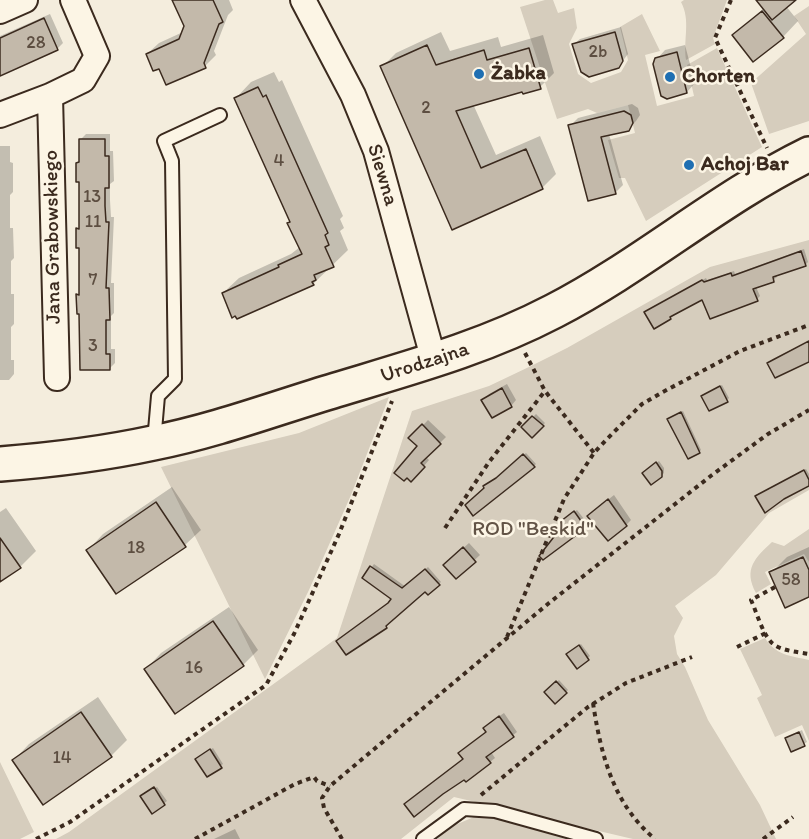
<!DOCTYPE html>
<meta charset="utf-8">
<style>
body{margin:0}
canvas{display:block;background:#f4eddd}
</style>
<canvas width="809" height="839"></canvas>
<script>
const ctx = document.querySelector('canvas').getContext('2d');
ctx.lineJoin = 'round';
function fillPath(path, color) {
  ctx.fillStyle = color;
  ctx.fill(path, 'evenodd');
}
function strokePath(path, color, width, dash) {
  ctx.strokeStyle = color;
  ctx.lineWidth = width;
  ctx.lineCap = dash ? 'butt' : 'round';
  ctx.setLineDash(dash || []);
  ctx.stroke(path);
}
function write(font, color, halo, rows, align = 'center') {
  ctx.font = font + ' Itim,sans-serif';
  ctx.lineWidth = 5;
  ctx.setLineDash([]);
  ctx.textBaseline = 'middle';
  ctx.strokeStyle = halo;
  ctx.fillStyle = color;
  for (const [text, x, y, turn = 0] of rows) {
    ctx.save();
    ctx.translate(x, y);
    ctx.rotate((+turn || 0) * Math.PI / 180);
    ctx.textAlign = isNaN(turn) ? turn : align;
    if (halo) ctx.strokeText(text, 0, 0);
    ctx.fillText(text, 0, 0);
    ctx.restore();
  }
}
fillPath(new Path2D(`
 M 545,0 L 553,0 L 558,13 L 574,8 L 577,28 L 569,44 L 578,74 L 591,83 L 621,72 L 628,60 L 620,27 L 642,14 L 660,51 L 645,55 L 657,106 L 694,96 L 687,65 L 717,48 L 762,147 L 646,221 L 625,178 L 619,178 L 608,140 L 635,133 L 628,105 L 597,113 L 588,109 L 557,119 L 520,7 Z
 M 684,0 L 727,0 L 713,38 L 715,44 L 686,60 C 683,38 691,21 681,2 Z
 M 809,6 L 809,121 L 769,134 L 751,83 L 806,34 L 794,16 Z
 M 809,240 L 809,490 L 769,513 L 716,575 L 675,606 L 683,618 L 674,636 L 677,654 L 685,667 L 708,720 L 760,805 L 776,839 L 633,839 L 454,797 L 401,839 L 56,839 L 69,832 L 337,638 L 412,411 L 489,386 L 531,366 L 567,348 L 710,267 Z
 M 389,397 L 351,495 L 309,590 L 265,679 L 161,467 L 299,433 Z
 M 809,529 L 809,562 L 804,554 L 765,572 L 771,584 L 756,593 C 743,569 755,558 772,542 L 784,546 Z
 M 765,638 C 775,655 791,656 809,660 L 809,741 L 802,725 L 775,737 L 757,698 L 762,695 L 740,649 Z
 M 0,762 L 34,832 L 20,839 L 0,839 Z
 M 474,817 L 500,818 L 571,839 L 437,839 L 448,828 Z`), '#d6cdbd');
fillPath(new Path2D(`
 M 174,0 L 229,0 L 233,10 L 228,15 L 214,51 L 216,55 L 205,66 L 159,67 L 147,54 L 159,43 L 183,32 L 186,26 Z
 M 758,0 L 794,0 L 786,6 L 798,21 L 783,37 L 734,35 L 764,8 Z
 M 50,14 L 63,43 L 57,49 L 0,74 L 0,36 Z
 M 621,27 L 628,54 L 618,67 L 574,44 L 580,39 Z
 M 441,32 L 450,51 L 498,37 L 501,47 L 543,35 L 554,73 L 540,87 L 523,90 L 473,104 L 496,155 L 540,136 L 556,174 L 542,188 L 453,228 L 382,67 L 396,53 Z
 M 685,45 L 695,83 L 687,92 L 657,59 L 665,50 Z
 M 274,72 L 279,82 L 282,80 L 343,216 L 340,219 L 344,228 L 340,231 L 348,250 L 313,284 L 223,293 L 239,278 L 291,254 L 300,247 L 291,222 L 236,98 L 251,82 Z
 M 632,104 L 638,108 L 640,115 L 636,121 L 628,129 L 609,134 L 623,185 L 615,193 L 570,126 L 578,118 Z
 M 86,134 L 110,134 L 110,151 L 113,151 L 114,181 L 110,184 L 110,200 L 111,217 L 114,217 L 111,283 L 114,283 L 114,313 L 111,316 L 111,349 L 115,349 L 115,363 L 109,369 L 81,312 L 78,295 L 81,292 L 81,246 L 78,229 L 81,226 L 80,181 L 77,163 L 80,160 L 80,140 Z
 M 0,146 L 10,146 L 10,162 L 13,163 L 13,192 L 10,195 L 10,228 L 13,228 L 14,258 L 11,261 L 11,294 L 14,294 L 14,324 L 11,327 L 11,360 L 14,360 L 14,374 L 9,380 L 0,380 Z
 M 804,249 L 808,262 L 805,265 L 776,274 L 777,277 L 773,280 L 756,287 L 760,296 L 757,299 L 703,298 L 670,318 L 649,310 L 706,278 L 707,280 L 734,271 L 735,274 Z
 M 809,341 L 809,360 L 768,363 L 773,359 Z
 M 507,384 L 516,400 L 511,406 L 483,400 L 489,394 Z
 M 722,385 L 729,398 L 727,400 L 703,396 Z
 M 683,411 L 701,450 L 699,452 L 671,417 Z
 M 536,414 L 545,423 L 532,436 L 523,427 Z
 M 428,420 L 446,437 L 426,457 L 429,460 L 416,475 L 420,446 L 411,438 Z
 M 526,453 L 536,464 L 521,477 L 486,488 Z
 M 659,461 L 664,468 L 664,473 L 661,476 L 646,471 Z
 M 806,469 L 809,474 L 809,484 L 759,494 Z
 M 172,487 L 201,530 L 185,545 L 116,592 L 88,550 L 103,534 Z
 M 614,495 L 631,520 L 626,525 L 594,511 Z
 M 6,508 L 36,551 L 20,567 L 0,581 L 0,512 Z
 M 577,510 L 588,524 L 543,558 L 566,524 L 566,519 Z
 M 469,543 L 480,555 L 456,577 L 451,559 Z
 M 809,547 L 809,595 L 771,573 L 787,557 Z
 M 374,564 L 406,587 L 428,567 L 441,582 L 428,593 L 425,589 L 387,623 L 389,624 L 386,627 L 346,653 L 393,598 L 364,578 Z
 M 229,607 L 258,650 L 243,665 L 146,669 L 161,653 Z
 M 581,644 L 590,656 L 577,667 L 570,652 Z
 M 559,680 L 568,690 L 555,702 L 546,692 Z
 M 98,697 L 127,740 L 111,756 L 43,803 L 14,760 L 29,744 Z
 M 504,713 L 517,732 L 491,752 L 495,758 L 467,780 L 464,749 L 487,731 L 489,723 Z
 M 802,730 L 807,742 L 792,750 L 787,738 Z
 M 213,748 L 223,764 L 207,775 L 199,757 Z
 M 157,787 L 167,801 L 152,812 L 142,796 Z
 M 235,829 L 240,839 L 214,839 Z`), '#0003');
const building = new Path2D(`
 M 172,0 L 213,0 L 223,22 L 219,24 L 204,63 L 206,68 L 166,85 L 159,69 L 153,71 L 146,54 L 179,39 L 184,26 Z
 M 756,0 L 796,0 L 772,20 Z
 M 762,11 L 784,38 L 753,62 L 732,35 Z
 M 44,18 L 58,50 L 0,76 L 0,38 Z
 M 615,32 L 623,61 L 619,68 L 589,77 L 581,72 L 572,44 Z
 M 427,45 L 436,65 L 484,50 L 487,60 L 529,48 L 541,89 L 523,94 L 522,92 L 456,111 L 481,168 L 526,149 L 543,189 L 452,230 L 380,66 Z
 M 677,52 L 687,93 L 667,99 L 661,96 L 653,64 L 655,58 Z
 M 258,87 L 263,97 L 266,95 L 328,233 L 325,235 L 329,245 L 325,247 L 334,267 L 314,275 L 316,280 L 312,282 L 314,285 L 237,319 L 235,316 L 232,318 L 222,293 L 279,267 L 278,265 L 302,254 L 287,223 L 290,222 L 234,98 Z
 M 624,111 L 631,115 L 633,123 L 629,131 L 601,137 L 616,194 L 588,201 L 568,125 Z
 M 79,139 L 105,139 L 105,156 L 109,156 L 109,188 L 105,188 L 105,206 L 106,222 L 109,222 L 106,288 L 109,288 L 110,320 L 106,320 L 106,354 L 110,354 L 110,370 L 80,370 L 79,314 L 77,314 L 76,294 L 79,295 L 79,248 L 76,248 L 76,228 L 79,229 L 79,182 L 76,182 L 76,163 L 79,162 Z
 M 801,251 L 806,266 L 773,277 L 774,282 L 753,289 L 758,301 L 710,319 L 702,300 L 670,317 L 671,319 L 654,329 L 644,312 L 702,280 L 704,282 L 731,273 L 732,276 Z
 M 809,341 L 809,362 L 775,378 L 767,363 Z
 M 720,386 L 728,402 L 709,411 L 701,396 Z
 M 502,388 L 512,407 L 492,418 L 481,400 Z
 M 681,412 L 700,453 L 688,459 L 667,419 Z
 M 532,416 L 544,426 L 532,438 L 521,427 Z
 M 422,424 L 441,444 L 421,463 L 425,467 L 411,482 L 407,478 L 404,481 L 394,473 L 417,446 L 408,438 Z
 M 523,454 L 535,467 L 473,516 L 465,505 L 484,488 L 483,486 L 496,478 Z
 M 656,462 L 662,471 L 662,477 L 651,485 L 642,473 Z
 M 804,470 L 809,480 L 809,486 L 784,499 L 765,513 L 755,496 Z
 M 608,499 L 627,526 L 608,541 L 587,516 Z
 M 156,502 L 186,547 L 116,594 L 86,550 Z
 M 574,511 L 586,528 L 543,560 L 539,556 L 564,524 L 561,521 Z
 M 0,538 L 21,568 L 0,582 Z
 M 463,547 L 476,562 L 456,579 L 443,565 Z
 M 803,557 L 809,570 L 809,597 L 785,608 L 769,572 Z
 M 370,566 L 402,588 L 425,569 L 440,585 L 428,595 L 425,592 L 386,626 L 387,628 L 346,655 L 336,641 L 388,603 L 391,599 L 362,578 Z
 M 213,621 L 244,666 L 175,714 L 144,669 Z
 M 579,645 L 589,660 L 577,669 L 566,654 Z
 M 556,681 L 567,693 L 555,704 L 544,692 Z
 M 81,712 L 112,757 L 43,805 L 12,760 Z
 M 499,716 L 514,737 L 486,757 L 491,763 L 466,782 L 464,780 L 443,794 L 414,817 L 404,804 L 463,759 L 458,753 L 486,732 L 483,728 Z
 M 799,732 L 805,746 L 791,752 L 785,738 Z
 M 210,749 L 222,768 L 207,777 L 195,759 Z
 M 154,787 L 165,805 L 152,814 L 140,796 Z`);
fillPath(building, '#c3b9aa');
strokePath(building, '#3b2a1e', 1.5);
const lane = new Path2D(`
 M 154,442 L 158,396 L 175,379 L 172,161 L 164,141 L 220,115
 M 423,839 L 464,809 L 495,811 L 596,839`);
const street = new Path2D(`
 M 303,0 L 353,95 L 376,151 L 434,361
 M 0,11 L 25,0
 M 50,96 L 57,378
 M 0,115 L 50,96 L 83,80 L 97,56 L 73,0`);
const secondary = new Path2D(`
 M 0,464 C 52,460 102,454 153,443 C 215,431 276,408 336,390 C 412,367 483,348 554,311 C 643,265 719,198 809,154`);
strokePath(lane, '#3b2a1e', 16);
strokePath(street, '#3b2a1e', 28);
strokePath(secondary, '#3b2a1e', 38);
strokePath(new Path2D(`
 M 731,0 L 715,38 L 767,148
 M 525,353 L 545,391 L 594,453
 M 445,528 L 489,462 L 545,391
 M 775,587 L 751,600 C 757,613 762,633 772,643 C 781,651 798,652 809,654
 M 507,637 L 564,499 L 594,453 L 606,440 L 642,404 L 661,393 L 740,351 L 809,325
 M 737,647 L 766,633
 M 593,703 C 601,755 613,804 655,839
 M 481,795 L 588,707 L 626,683 L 692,657
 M 36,839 L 70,822 L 266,685 L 294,634 L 339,534 L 392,401
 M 195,839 L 295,784 L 314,777 L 317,781 L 330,786
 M 342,839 L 324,808 L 322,798 L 330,786 L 549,603 L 712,475 L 768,434 L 809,410
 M 763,839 L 793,817`), '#3b2a1e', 4, [4.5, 4.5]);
strokePath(lane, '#fcf5e5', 12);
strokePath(street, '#fcf5e5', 24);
strokePath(secondary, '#fcf5e5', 33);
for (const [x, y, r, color] of [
 [479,74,6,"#1f6fb2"],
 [670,77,6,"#1f6fb2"],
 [689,165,6,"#1f6fb2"]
]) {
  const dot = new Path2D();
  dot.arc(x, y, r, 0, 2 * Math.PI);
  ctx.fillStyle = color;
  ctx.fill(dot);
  strokePath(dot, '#fcf5e5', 2);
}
write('18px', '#5d4e41', null, [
 ["28",36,43],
 ["2b",598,52],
 ["2",426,108],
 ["4",279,161],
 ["13",92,197],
 ["11",93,222],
 ["7",93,280],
 ["3",93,346],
 ["18",136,548],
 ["58",791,580],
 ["16",194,668],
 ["14",62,758]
]);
write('bold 21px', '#3b2a1e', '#fcf5e5', [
 ["Żabka",491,74],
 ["Chorten",682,77],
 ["Achoj Bar",701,165]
], 'left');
write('21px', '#3b2a1e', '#fcf5e5', [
 ["Siewna",382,175,73],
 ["Jana Grabowskiego",53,237,-91],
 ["Urodzajna",425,363,-18]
]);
write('21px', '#625346', '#fcf5e5', [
 ["ROD \"Beskid\"",533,530]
]);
</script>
